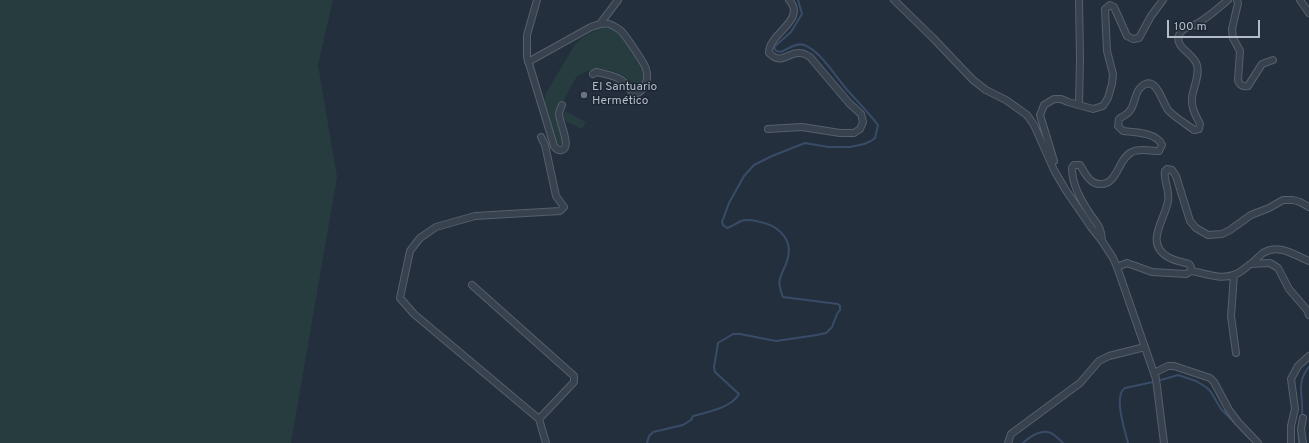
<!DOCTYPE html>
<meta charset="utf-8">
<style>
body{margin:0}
#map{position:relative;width:1309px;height:443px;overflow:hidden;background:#242f3e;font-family:Overpass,sans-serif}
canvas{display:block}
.scale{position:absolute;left:1167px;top:20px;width:93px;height:18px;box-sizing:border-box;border:2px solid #b4bcc9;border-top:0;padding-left:5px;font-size:12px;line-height:14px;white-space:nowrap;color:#b4bcc9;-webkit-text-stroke:3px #1d2633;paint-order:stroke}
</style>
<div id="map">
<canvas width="1309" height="443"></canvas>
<div class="scale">100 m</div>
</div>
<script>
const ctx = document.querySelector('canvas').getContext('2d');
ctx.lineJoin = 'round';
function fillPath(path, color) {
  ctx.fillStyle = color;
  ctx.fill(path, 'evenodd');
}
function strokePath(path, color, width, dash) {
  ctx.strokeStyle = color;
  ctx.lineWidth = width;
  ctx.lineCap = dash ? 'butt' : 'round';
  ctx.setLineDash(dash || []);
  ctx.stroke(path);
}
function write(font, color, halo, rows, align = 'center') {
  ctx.font = font + ' Overpass,sans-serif';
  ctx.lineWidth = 3;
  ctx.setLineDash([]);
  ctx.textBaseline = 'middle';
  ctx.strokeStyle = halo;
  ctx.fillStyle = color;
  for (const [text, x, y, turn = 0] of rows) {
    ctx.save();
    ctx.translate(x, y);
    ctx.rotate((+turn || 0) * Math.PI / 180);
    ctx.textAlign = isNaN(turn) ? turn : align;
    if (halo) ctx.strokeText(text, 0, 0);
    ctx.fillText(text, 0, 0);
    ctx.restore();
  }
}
fillPath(new Path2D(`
 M 0,0 L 333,0 L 318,65 L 337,177 L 291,443 L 0,443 Z
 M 601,27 C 624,28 633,52 644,69 L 645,74 L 643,86 L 638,90 L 626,77 L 610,70 L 587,71 L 577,76 L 561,105 L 564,143 L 562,145 L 558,145 L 556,144 L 545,106 L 545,95 L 575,44 L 585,36 Z
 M 565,111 L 586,122 L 582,129 L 565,121 L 563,114 Z`), '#263c3f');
strokePath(new Path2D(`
 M 1161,380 L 1178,375 L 1196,381 L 1206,387 L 1211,392 L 1221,409 L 1254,443
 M 1302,416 C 1304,398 1295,383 1309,367
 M 1298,430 L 1299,443
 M 647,443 L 649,436 L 653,432 L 683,425 L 691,420 L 693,416 C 708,412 731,408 739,394 L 715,372 L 714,367 L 718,343 L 733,334 L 740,334 L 776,341 L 817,335 L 826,333 L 832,327 L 837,314 L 840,310 L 840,306 L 838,304 L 783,297 C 781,292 778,284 780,279 C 781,274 784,269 786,264 C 792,249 788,236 774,227 C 767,223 749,218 741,221 C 737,223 733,226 727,228 L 723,225 L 722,222 L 729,203 L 744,176 L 754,165 L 772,156 L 805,143 L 828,147 L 850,147 L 864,144 L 871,141 L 875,138 L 878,125 C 869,113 859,103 849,92 C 837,79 821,51 804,45 C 797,42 787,49 781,52 L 776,51 L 774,47 L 791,32 L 802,14 L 798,0
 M 1023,443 C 1026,440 1030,437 1034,435 C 1048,428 1053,433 1063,443
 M 1128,443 C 1125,431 1113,395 1125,388 L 1153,382`), '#394c67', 2);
const street = new Path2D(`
 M 537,0 L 527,35 L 527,57 L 554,146 C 556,149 558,151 562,150 C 572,147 559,122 559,114 C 559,111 561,108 562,105
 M 894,0 L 933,38 L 973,80 L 986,90 L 1006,100 L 1027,115 L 1034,125 L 1054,170 L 1065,189 L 1091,227 L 1102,241 L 1113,258 L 1117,267 L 1156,379 L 1164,443
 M 1237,0 L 1238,3 L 1232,29 L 1233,38 L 1240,51 L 1238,80 C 1239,85 1243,87 1248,86 L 1262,64 L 1273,60
 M 1300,0 L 1309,13
 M 600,24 L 618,0
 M 528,62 L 591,27 C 597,25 603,22 609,24 C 612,25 617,28 620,30 C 624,33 645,64 646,69 C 649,78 646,88 638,93 L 631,91 C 624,77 610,75 596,72 L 593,74
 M 1079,105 L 1080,58 L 1079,0
 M 768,129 L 802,127 L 840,133 L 854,133 L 860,129 L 863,122 L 861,114 L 849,103 L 810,57 C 807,55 803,53 800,53 C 787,52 782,66 769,53 C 769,51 769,49 770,47 C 774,32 806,18 789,0
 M 541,137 L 545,145 L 556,196 L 564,207 L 560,211 L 475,216 L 436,227 L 420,238 L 410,251 L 400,298 L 414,314 L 539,419 L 546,443
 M 1054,161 L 1040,115 L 1044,105 L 1054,99 L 1061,99 L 1068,102 L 1093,109 L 1103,106 L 1108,98 L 1112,84 L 1113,74 L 1107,51 L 1105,9 L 1110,5 L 1114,7 L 1127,36 L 1133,39 L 1139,38 L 1151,16 L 1163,0
 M 1102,241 C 1102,228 1097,224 1090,214 C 1081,200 1072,185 1072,168 L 1074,165 L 1080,165 C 1085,173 1090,185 1101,184 C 1118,184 1118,158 1132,152 C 1140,148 1150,151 1159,151 L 1162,145 C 1157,133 1135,132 1123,131 L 1118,126 L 1119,119 C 1124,115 1128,115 1131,109 C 1135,103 1135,92 1141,87 C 1157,73 1162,104 1169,111 C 1176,118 1186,124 1194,130 L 1199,129 L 1200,124 C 1196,116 1191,108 1192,98 C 1193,87 1200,76 1197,65 C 1194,53 1172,47 1180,33 C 1184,27 1191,27 1196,24 C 1208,18 1218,8 1228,0
 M 1251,264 L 1270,263 L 1278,268 L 1289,289 L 1307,310 L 1309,315
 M 1117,267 L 1127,263 L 1152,272 L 1186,274 L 1191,271 L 1191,267 L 1189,264 C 1182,262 1175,261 1168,257 C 1144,243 1165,220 1168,201 C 1170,190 1163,179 1165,171 L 1167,169 L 1172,170 L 1176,176 L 1190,221 L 1196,228 L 1208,235 L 1222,234 L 1230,230 L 1251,215 L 1269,208 L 1283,200 L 1293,200 L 1300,202 L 1309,207
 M 1191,271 C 1204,273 1220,280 1233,275 C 1239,274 1244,269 1249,265 C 1254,262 1258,257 1263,253 C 1279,243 1294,255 1309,261
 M 1234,275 L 1231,316 L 1236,353
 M 472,285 L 574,376 L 574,382 L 539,419
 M 1154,373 L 1168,366 L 1174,366 L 1210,378 L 1214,382 L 1229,410 L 1238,422 L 1258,443
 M 1303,418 L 1301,429 L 1303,443
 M 1008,443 L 1011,434 L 1080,383 L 1099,361 L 1109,356 L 1145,347
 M 1291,443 L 1291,426 L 1295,409 L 1291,379 L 1298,366 L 1309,356`);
strokePath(street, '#565f6c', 8);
strokePath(street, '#38414e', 6);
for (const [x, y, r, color] of [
 [584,95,4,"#6b7280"]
]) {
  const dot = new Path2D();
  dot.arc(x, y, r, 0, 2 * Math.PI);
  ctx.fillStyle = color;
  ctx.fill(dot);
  strokePath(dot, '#1d2633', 1.5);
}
write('12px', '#b4bcc9', '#1d2633', [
 ["El Santuario",592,88],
 ["Hermético",592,102]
], 'left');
</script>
